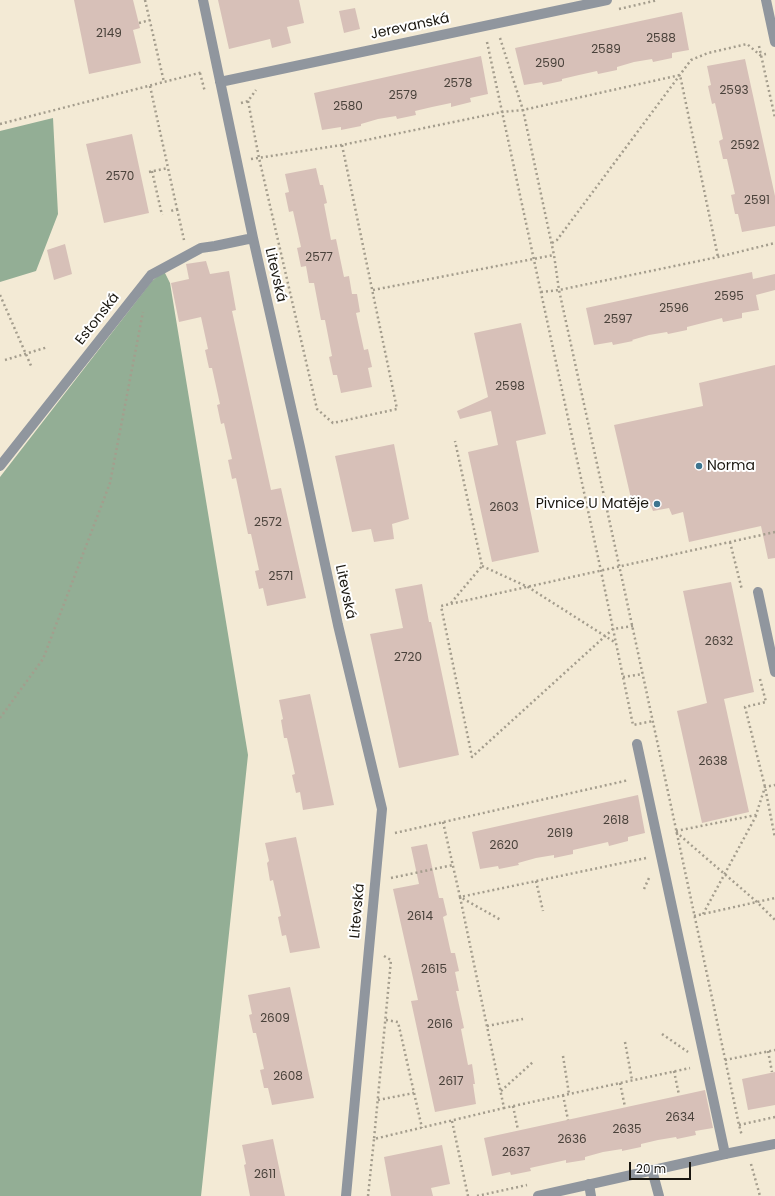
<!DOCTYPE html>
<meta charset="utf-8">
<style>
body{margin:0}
#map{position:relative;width:775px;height:1196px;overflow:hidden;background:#f3ead5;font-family:Poppins,sans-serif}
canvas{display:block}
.scale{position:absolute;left:629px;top:1162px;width:62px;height:18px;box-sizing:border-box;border:2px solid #1a1710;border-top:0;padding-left:5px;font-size:12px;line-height:14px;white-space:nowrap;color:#1a1710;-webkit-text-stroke:3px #fff;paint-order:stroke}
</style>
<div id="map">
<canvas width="775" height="1196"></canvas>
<div class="scale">20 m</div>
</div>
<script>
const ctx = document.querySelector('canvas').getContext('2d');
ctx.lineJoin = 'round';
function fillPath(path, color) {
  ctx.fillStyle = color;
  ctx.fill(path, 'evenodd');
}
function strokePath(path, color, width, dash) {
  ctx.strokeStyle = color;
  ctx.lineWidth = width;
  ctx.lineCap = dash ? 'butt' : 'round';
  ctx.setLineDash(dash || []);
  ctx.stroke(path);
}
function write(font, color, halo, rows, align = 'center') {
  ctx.font = font + ' Poppins,sans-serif';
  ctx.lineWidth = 4;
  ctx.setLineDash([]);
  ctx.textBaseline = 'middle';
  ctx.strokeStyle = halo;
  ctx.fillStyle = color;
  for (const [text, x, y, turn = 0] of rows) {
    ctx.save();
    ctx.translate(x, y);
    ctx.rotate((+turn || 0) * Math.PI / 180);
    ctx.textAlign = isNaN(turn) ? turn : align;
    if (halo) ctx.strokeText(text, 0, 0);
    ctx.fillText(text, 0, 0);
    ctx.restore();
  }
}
fillPath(new Path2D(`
 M 53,118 L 58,214 L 36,271 L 0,282 L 0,131 Z
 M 164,271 L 170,283 L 248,755 L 201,1196 L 0,1196 L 0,477 L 152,281 Z`), '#93ae95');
fillPath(new Path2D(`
 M 74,0 L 133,0 L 140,28 L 133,30 L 141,63 L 89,74 Z
 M 218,0 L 299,0 L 304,23 L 287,27 L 291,43 L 272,48 L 270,39 L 229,49 Z
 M 355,8 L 360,29 L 344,33 L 339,11 Z
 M 682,12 L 689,50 L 672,53 L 672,58 L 653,62 L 652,59 L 634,62 L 617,67 L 617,70 L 598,74 L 597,71 L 579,75 L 562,79 L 562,81 L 543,85 L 542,82 L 524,85 L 515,48 Z
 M 481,56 L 488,94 L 470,98 L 471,102 L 451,107 L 451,103 L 432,107 L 415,111 L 416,115 L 397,119 L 396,116 L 378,119 L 361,124 L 361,126 L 341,130 L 341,127 L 322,130 L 314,93 Z
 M 745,59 L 775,196 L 775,226 L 742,232 L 738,214 L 735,214 L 731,195 L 735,194 L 727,159 L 723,159 L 719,141 L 723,139 L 715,103 L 712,104 L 708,86 L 711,85 L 707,66 Z
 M 132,134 L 149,213 L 104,223 L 86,144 Z
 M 316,168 L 320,185 L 323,185 L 327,203 L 324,204 L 331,240 L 336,239 L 344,277 L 349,276 L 352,294 L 357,294 L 360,312 L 356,313 L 364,350 L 368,349 L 372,367 L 368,368 L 372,387 L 341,393 L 337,375 L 333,375 L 329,357 L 332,356 L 325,320 L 321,320 L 314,283 L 309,283 L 306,266 L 301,267 L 297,248 L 301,247 L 293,211 L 289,212 L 285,193 L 289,192 L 285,174 Z
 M 65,244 L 72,274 L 54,280 L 47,250 Z
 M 206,261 L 210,274 L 229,271 L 236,310 L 232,311 L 271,490 L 281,488 L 306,598 L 267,606 L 263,588 L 259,589 L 255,571 L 259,570 L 251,534 L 248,534 L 236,478 L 232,479 L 228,460 L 232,459 L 224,423 L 221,424 L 217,405 L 220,404 L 212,368 L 209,368 L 205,350 L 208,349 L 201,317 L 179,322 L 171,283 L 189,279 L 186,264 Z
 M 752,272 L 753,279 L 775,274 L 775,290 L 756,295 L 759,310 L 742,313 L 742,318 L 723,322 L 722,318 L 687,327 L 687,330 L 668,334 L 667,332 L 649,335 L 632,340 L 633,341 L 613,345 L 612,342 L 594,345 L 586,308 Z
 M 521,323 L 546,434 L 516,441 L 539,552 L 492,562 L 468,452 L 498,445 L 491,411 L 460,419 L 457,411 L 488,397 L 474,333 Z
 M 775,365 L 775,558 L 768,559 L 761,526 L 689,542 L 683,512 L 672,515 L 669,508 L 653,511 L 651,506 L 633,507 L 614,425 L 703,406 L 699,383 Z
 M 394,444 L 409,519 L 392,524 L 394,539 L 374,542 L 371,529 L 352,532 L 335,456 Z
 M 731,582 L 754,692 L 724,699 L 749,812 L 702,823 L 677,711 L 707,703 L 683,591 Z
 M 422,584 L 429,622 L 431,622 L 459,755 L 399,768 L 370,634 L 403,628 L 395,589 Z
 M 310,694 L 334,805 L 303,810 L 300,792 L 296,793 L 292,775 L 295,774 L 287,738 L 284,738 L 281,720 L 283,719 L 279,700 Z
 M 638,795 L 645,833 L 628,837 L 628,841 L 609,846 L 608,842 L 573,850 L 573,854 L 554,858 L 554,855 L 536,858 L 518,863 L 519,865 L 499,869 L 498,866 L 480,869 L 472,832 Z
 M 296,837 L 320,948 L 290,953 L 286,935 L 282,936 L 278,917 L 281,916 L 273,880 L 270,881 L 267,863 L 269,861 L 265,843 Z
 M 427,844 L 439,898 L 443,898 L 447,915 L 443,917 L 451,953 L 455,953 L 459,971 L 455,972 L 459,991 L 456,991 L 464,1028 L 461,1029 L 468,1065 L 472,1064 L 475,1084 L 473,1084 L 476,1104 L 435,1112 L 411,1001 L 418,1000 L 393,889 L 419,884 L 411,847 Z
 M 290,987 L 314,1098 L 272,1105 L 268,1088 L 264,1088 L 260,1070 L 264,1069 L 256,1033 L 253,1033 L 249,1015 L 252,1014 L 248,995 Z
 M 775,1072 L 775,1105 L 748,1110 L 742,1079 Z
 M 705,1090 L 713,1128 L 695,1131 L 696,1135 L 677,1139 L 676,1137 L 658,1140 L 641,1144 L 641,1147 L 622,1151 L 622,1149 L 603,1152 L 585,1157 L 585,1160 L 566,1163 L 566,1160 L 530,1168 L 531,1171 L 511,1175 L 510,1172 L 492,1176 L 484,1138 Z
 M 273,1139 L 285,1196 L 250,1196 L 244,1165 L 246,1164 L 242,1145 Z
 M 442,1145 L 450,1184 L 431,1188 L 433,1196 L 391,1196 L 384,1157 Z`), '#d7c0b8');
strokePath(new Path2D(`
 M 145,0 L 164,82
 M 619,9 L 658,0
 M 139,23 L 150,20
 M 500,38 L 523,110 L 554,255 L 559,290 C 620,568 680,846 739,1125 L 742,1136
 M 487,42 L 601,571 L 633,725 L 653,721
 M 759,46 L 775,118
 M 200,73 L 205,92
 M 150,86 L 177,209 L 171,211
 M 248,101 L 259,158 L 317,409 L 333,423 L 397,409 L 342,145
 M 241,103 L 248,101 L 256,90
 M 0,124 L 203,72
 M 251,159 L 342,145 L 502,112 L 523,110 L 680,75 L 718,257
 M 152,171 L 162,215
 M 149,172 L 168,168
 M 177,209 L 184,240
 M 552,243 L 557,240 L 691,60 L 708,53 L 747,44 L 760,55 L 766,54
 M 373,290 L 554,255
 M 541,292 L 559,290 L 718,257 L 775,243
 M 0,295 L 32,368
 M 5,360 L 48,347
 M 730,542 L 742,590
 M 482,566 L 528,587 L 616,643
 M 451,603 L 482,566 L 455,441
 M 633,626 L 613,629 L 472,757 L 441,606 L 775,532
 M 623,677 L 643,674
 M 760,679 L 766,702 L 745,707 L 765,787 L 775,838
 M 0,718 L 43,659 L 110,483 L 143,312
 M 443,822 L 460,897 L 501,920
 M 676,831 L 756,815 L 765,787 L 775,785
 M 676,832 L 757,902 L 775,920
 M 395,833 L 629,780
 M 646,858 L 460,897 L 504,1108 L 690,1068
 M 391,878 L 453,865
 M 536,881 L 543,911
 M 644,889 L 649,878
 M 703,914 L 756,816
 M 694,916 L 775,898
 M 384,956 L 391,960 L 374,1139 L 504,1108
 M 386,1020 L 398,1022 L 422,1128
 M 487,1026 L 523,1019
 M 662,1034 L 688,1052
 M 625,1042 L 632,1080
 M 768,1051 L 772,1072
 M 563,1056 L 569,1094
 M 725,1060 L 775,1050
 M 674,1071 L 679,1095
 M 620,1083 L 625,1107
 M 501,1091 L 533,1062
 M 563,1095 L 568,1120
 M 378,1100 L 414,1093
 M 513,1106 L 518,1130
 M 452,1121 L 468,1196
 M 739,1125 L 775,1117
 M 751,1164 L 760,1196
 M 368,1196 L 374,1139
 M 477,1196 L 527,1185`), '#a49d8d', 2.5, [2, 3]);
strokePath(new Path2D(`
 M 758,592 L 775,672
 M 637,744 L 725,1154
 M 652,1170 L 659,1196
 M 589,1184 L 591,1196`), '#90969e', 10);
strokePath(new Path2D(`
 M 203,0 L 253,238 L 300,447 L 338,625 L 382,809 L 346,1196
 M 766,0 L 775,42
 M 220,82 L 607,0
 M 0,466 L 151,275 L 201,248 L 215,246 L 253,238
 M 538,1196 L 725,1154 L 775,1144`), '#90969e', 10);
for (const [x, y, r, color] of [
 [699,466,4,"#3d758f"],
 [657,504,4,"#3d758f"]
]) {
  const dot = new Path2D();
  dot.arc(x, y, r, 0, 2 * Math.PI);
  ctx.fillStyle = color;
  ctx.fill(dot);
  strokePath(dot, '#fff', 1.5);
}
write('12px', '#49413a', null, [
 ["2149",109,34],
 ["2588",661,39],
 ["2589",606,50],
 ["2590",550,64],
 ["2578",458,84],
 ["2593",734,91],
 ["2579",403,96],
 ["2580",348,107],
 ["2592",745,146],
 ["2570",120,177],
 ["2591",757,201],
 ["2577",319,258],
 ["2595",729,297],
 ["2596",674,309],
 ["2597",618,320],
 ["2598",510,387],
 ["2603",504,508],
 ["2572",268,523],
 ["2571",281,577],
 ["2632",719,642],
 ["2720",408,658],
 ["2638",713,762],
 ["2618",616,821],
 ["2619",560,834],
 ["2620",504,846],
 ["2614",420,917],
 ["2615",434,970],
 ["2609",275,1019],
 ["2616",440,1025],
 ["2608",288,1077],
 ["2617",451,1082],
 ["2634",680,1118],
 ["2635",627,1130],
 ["2636",572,1140],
 ["2637",516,1153],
 ["2611",265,1175]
]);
write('14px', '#1a1710', '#fff', [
 ["Jerevanská",410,27,-12],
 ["Litevská",275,275,77],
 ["Estonská",98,319,-52],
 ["Litevská",345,592,78],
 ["Litevská",358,911,-85]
]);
write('14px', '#1a1710', '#fff', [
 ["Norma",707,466],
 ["Pivnice U Matěje",649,504,"right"]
], 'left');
</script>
